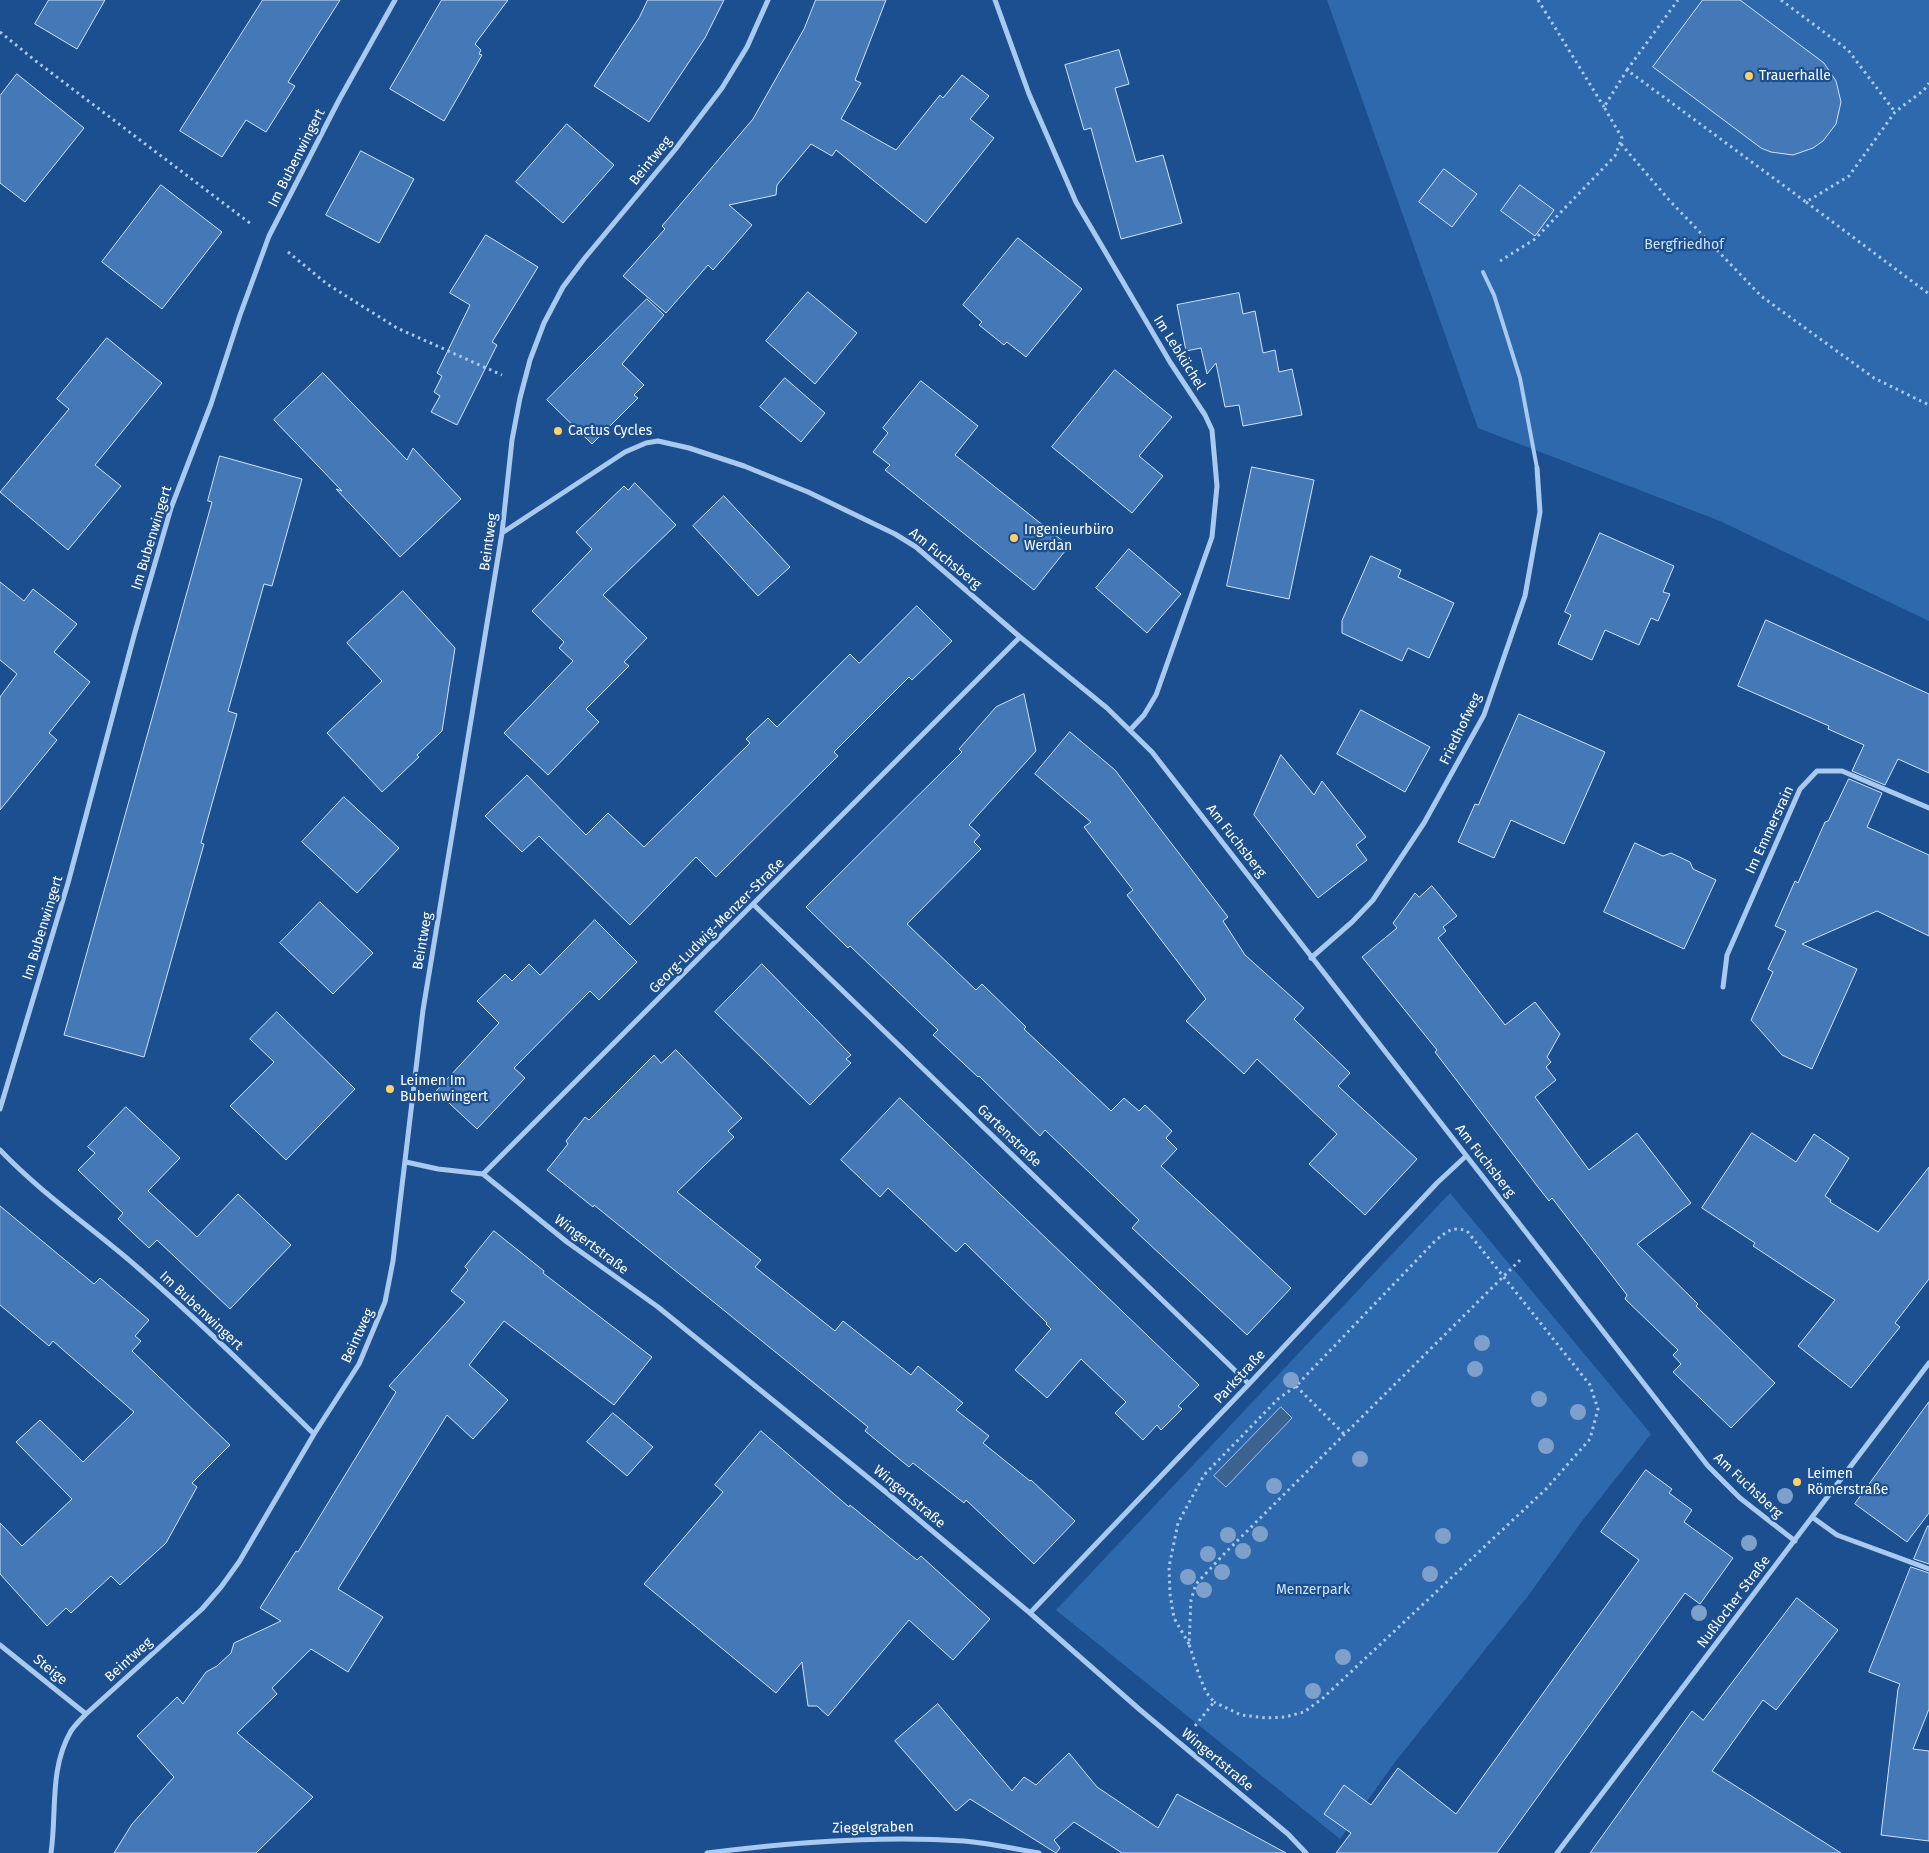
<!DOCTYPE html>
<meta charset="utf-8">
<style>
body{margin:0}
canvas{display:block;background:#1b4f8f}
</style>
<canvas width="1929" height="1853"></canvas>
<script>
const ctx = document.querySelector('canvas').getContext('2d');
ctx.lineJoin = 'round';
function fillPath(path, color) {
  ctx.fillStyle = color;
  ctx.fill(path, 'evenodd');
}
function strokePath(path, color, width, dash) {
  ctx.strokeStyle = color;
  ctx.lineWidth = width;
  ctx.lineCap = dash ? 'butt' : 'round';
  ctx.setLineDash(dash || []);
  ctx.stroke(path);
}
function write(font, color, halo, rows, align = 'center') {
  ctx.font = font + ' "Fira Sans",sans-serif';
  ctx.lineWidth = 4.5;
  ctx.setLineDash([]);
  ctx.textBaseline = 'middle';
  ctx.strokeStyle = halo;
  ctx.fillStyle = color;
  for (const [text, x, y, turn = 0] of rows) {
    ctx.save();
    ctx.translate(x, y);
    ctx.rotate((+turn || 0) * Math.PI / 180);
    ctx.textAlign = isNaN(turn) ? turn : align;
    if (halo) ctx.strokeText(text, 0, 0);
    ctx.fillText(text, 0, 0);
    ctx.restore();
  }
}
fillPath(new Path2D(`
 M 1327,0 L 1929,0 L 1929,621 L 1720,521 L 1478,428 Z
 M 1450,1193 L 1651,1434 L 1582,1521 L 1528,1596 L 1395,1762 L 1340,1839 L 1056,1610 Z`), '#2e69ad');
const water = new Path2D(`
 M 1281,1407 L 1292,1418 L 1226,1487 L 1214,1476 Z`);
fillPath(water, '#3c6290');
strokePath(water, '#9cc4f0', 1);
const building = new Path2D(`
 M 49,0 L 105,0 L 77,49 L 35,24 Z
 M 263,0 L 340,0 L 288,82 L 295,86 L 266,132 L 246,120 L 222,157 L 180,131 Z
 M 442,0 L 508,0 L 475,44 L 481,50 L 479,54 L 482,55 L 444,121 L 390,89 Z
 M 648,0 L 724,0 L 705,38 L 649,122 L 594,86 L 639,18 Z
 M 816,0 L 886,0 L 855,80 L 861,83 L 841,119 L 896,150 L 940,95 L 943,98 L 962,75 L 989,96 L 970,119 L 994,138 L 926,223 L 836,150 L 832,156 L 811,144 L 777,185 L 776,195 L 729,205 L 752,225 L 713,270 L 708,265 L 666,313 L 623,276 L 665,229 L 662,226 L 753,119 L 804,29 Z
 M 1703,0 L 1740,0 L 1824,63 L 1836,81 L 1841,102 L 1836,124 L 1823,141 L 1813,148 L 1793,155 L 1771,152 L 1761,148 L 1653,67 Z
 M 1119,50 L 1129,84 L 1115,88 L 1136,162 L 1163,155 L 1182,223 L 1121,239 L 1091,128 L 1084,130 L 1065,65 Z
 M 17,74 L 84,128 L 25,202 L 0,183 L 0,96 Z
 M 567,124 L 614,165 L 563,223 L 516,182 Z
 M 361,151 L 414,179 L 379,243 L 326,215 Z
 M 1444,169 L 1477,194 L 1452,227 L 1419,202 Z
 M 161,185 L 222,232 L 162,309 L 102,262 Z
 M 1520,185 L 1554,210 L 1535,236 L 1501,211 Z
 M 486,235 L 538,267 L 492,342 L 497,345 L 457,425 L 431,412 L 440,396 L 434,392 L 442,376 L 437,373 L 470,305 L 450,293 Z
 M 1018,238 L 1082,289 L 1026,357 L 1007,342 L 1004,345 L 979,325 L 982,322 L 963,305 Z
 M 808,292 L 857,333 L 815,384 L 766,341 Z
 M 1239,293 L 1243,314 L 1255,311 L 1263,353 L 1275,350 L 1279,372 L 1292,369 L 1302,415 L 1243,426 L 1239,405 L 1225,407 L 1216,363 L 1207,374 L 1201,348 L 1186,351 L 1177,305 Z
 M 647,299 L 664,315 L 622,364 L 644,385 L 634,395 L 638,398 L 592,444 L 547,400 Z
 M 107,338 L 162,383 L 95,465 L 121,486 L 68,550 L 0,492 L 69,409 L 57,399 Z
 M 1115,370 L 1172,417 L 1139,456 L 1163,476 L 1132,513 L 1052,447 Z
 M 323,373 L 407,460 L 413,448 L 461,499 L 400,557 L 336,489 L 342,491 L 274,420 Z
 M 785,378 L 825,413 L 801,442 L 760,407 Z
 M 921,381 L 978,426 L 955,455 L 1069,546 L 1034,590 L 885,470 L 890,465 L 873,452 L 888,433 L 883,428 Z
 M 220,456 L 302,479 L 272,586 L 264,584 L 228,711 L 237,714 L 201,843 L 204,844 L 144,1057 L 64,1035 L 212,502 L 208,501 Z
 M 1252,467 L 1314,480 L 1289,599 L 1227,586 Z
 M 635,483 L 676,525 L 603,595 L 647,638 L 624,662 L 629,666 L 586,709 L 599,722 L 548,775 L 504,733 L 573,661 L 559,648 L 564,642 L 532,611 L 592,549 L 576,532 L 624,486 L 628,490 Z
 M 724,496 L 790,567 L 758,596 L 693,526 Z
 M 1600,533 L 1674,566 L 1663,592 L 1670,594 L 1658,621 L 1651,618 L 1639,645 L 1605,630 L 1592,660 L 1558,644 L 1571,615 L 1565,612 Z
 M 1129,549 L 1181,594 L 1147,633 L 1096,588 Z
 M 1371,556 L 1401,570 L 1398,577 L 1454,603 L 1429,658 L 1408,648 L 1402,661 L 1342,633 L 1342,621 Z
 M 0,582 L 24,601 L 33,589 L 77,624 L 54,652 L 90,682 L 49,733 L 57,740 L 0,810 L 0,697 L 17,674 L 0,660 Z
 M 403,591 L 455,648 L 442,731 L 417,755 L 419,757 L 382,792 L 327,733 L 382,681 L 347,643 Z
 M 917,606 L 952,641 L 912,680 L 909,677 L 834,752 L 838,756 L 716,877 L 696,857 L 630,925 L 539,836 L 522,852 L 485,816 L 527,775 L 586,835 L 608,813 L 644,847 L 750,743 L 746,739 L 768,718 L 777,727 L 850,654 L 859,663 Z
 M 1766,620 L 1929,694 L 1929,773 L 1898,759 L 1885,785 L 1852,771 L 1864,745 L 1828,729 L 1829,726 L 1738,686 Z
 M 1024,694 L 1036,751 L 969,825 L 980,835 L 974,842 L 981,849 L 907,924 L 976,990 L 982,984 L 1026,1027 L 1024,1029 L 1111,1111 L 1124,1098 L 1139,1111 L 1145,1105 L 1172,1131 L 1166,1138 L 1177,1149 L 1161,1166 L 1291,1288 L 1247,1335 L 1132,1228 L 1139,1220 L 1045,1130 L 1040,1136 L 979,1076 L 978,1077 L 933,1035 L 938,1030 L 850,946 L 848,948 L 806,907 L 962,752 L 959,749 L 996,707 Z
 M 1361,710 L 1430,747 L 1405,792 L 1337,754 Z
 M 1519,714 L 1605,752 L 1564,844 L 1511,820 L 1494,858 L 1458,842 L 1475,804 L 1478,805 Z
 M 1070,732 L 1115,770 L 1228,917 L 1223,921 L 1245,955 L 1304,1008 L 1294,1019 L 1350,1073 L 1338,1086 L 1417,1159 L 1365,1215 L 1309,1164 L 1337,1134 L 1257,1059 L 1244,1074 L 1186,1021 L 1206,999 L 1127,895 L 1133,890 L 1084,827 L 1091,822 L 1035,774 Z
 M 1281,755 L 1314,795 L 1322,781 L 1366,837 L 1356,845 L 1367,860 L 1318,898 L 1254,815 Z
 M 1849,779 L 1882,793 L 1867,827 L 1929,855 L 1929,936 L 1877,911 L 1802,944 L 1857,969 L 1812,1069 L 1782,1055 L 1751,1020 L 1773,972 L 1768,969 L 1786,931 L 1775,926 L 1795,881 L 1798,883 L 1825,822 L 1828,821 Z
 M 344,797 L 399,848 L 357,893 L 302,842 Z
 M 1635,843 L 1663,856 L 1671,853 L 1690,862 L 1693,869 L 1716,880 L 1684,949 L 1604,912 Z
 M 1432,886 L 1457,916 L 1443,927 L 1446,931 L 1438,938 L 1505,1025 L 1535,1002 L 1560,1034 L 1547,1057 L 1551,1062 L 1546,1067 L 1556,1080 L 1535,1097 L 1589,1170 L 1637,1133 L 1691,1203 L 1637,1244 L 1698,1304 L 1696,1306 L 1775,1383 L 1731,1428 L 1673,1372 L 1681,1364 L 1673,1355 L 1678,1350 L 1625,1299 L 1627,1295 L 1552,1198 L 1549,1201 L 1538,1187 L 1435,1052 L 1437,1050 L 1362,957 L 1397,928 L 1393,923 L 1415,893 L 1419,897 Z
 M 320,902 L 373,953 L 333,994 L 280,943 Z
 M 595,920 L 637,962 L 599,1000 L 590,991 L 514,1068 L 525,1078 L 477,1129 L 436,1091 L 499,1023 L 477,1001 L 505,974 L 512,981 L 529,964 L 540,975 Z
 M 762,964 L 851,1055 L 846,1059 L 851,1063 L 810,1105 L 715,1012 Z
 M 277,1012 L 355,1089 L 286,1160 L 230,1106 L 274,1062 L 250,1039 Z
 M 676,1050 L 742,1118 L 728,1131 L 734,1137 L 677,1192 L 761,1260 L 755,1267 L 835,1331 L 843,1321 L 911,1375 L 918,1366 L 963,1403 L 956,1410 L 989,1436 L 983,1443 L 1030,1481 L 1031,1480 L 1075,1521 L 1034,1564 L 966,1500 L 964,1503 L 913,1463 L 909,1467 L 865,1431 L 868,1427 L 594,1205 L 593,1207 L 547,1170 L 568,1144 L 566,1141 L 585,1117 L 589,1120 L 654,1055 L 661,1063 Z
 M 900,1098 L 1199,1385 L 1178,1406 L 1182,1409 L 1161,1430 L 1157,1425 L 1143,1440 L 1115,1413 L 1126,1402 L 1081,1359 L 1047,1398 L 1015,1370 L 1051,1329 L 1046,1324 L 1047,1323 L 965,1243 L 956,1252 L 888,1188 L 880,1197 L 841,1160 Z
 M 126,1107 L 180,1158 L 148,1191 L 197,1237 L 238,1194 L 291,1245 L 230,1309 L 157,1240 L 149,1248 L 118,1219 L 123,1213 L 78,1170 L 95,1153 L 88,1147 Z
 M 1752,1133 L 1796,1162 L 1814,1134 L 1849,1158 L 1825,1196 L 1831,1200 L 1830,1202 L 1878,1232 L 1929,1167 L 1929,1279 L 1895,1323 L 1900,1327 L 1851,1388 L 1798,1346 L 1835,1300 L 1753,1246 L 1755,1243 L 1702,1208 Z
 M 0,1206 L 94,1284 L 100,1278 L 149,1320 L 135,1336 L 141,1341 L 132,1351 L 230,1445 L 192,1483 L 197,1487 L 166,1543 L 120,1585 L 111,1576 L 71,1613 L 66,1608 L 47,1626 L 0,1574 L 0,1523 L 22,1546 L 72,1499 L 16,1442 L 40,1420 L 83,1462 L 134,1412 L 53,1341 L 49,1346 L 0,1305 Z
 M 494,1231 L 544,1271 L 543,1273 L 652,1357 L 614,1405 L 504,1321 L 469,1365 L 508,1400 L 473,1439 L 447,1415 L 338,1589 L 383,1617 L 348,1672 L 311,1649 L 272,1688 L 277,1694 L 237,1733 L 313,1797 L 256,1853 L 114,1853 L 132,1824 L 174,1777 L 137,1736 L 177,1697 L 183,1704 L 206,1672 L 217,1666 L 231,1653 L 234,1643 L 281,1621 L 260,1608 L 296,1551 L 298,1552 L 396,1392 L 389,1386 L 465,1302 L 451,1291 L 468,1270 L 465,1267 Z
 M 1929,1402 L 1929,1513 L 1907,1542 L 1855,1504 Z
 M 613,1413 L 653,1447 L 627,1476 L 587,1442 Z
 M 761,1431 L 849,1507 L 850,1505 L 917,1560 L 921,1556 L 990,1619 L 953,1660 L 909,1620 L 828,1716 L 817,1706 L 808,1706 L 802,1662 L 776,1693 L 644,1584 L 723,1492 L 715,1485 Z
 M 1646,1470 L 1672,1489 L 1669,1493 L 1692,1510 L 1684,1522 L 1733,1558 L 1700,1604 L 1685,1593 L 1497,1853 L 1336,1853 L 1351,1833 L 1324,1814 L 1344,1785 L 1371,1805 L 1398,1768 L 1456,1814 L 1639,1560 L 1601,1532 Z
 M 1928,1526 L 1929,1526 L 1929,1564 L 1914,1559 Z
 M 1911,1567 L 1929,1573 L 1929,1709 L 1913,1749 L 1929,1751 L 1929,1841 L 1881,1835 L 1898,1689 L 1900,1684 L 1869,1672 Z
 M 1797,1598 L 1838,1630 L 1776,1710 L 1763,1700 L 1712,1771 L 1841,1853 L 1590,1853 L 1692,1711 L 1703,1720 Z
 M 938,1704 L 1012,1791 L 1024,1777 L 1036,1785 L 1069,1753 L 1097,1787 L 1158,1828 L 1177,1794 L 1286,1853 L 1122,1853 L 1074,1822 L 1054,1840 L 1060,1848 L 1056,1853 L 970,1799 L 956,1811 L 895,1741 Z`);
fillPath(building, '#4478b7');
strokePath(building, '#cfe3fa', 1);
strokePath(new Path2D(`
 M 1538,0 L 1604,107
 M 1781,0 L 1848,50 L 1895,112
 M 0,32 L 37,62 L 251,224
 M 1627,70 L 1678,0
 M 1621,144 L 1670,201 L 1761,296 L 1874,378 L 1929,405
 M 1806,202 L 1929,294
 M 288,252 L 327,284 L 397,328 L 502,375
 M 1500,261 L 1535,239 L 1615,156 L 1622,138 L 1604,107 L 1627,70 L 1806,202 L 1849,176 L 1895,112 L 1924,90 L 1929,83
 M 1296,1386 L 1345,1435
 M 1189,1644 L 1174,1618 L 1170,1594 L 1169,1567 L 1178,1523 L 1204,1475 L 1278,1399 L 1296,1386 L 1436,1240 C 1448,1231 1452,1226 1467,1231 L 1590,1385 L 1598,1409 L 1590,1439 L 1546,1489 L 1323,1698 L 1304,1712 L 1285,1717 L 1266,1718 L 1241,1715 L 1214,1702
 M 1195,1726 L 1214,1702 L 1206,1692 L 1199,1675 L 1189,1644 L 1191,1600 L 1196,1584 L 1225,1553 L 1520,1260`), '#a9c9ee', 3, [2.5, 4]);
strokePath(new Path2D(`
 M 1483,272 L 1494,295 L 1520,378 L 1537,468`), '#a9c9ee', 4);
strokePath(new Path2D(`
 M 995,0 L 1029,94 L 1076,202 L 1170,362 L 1205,415 L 1212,430 L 1217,486 L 1212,537 L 1156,695 L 1144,715 L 1131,729
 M 502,533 L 625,452 L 646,443 L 658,441 L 689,448 L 744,466 L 808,492 L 895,534 L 916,547 L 1020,637 L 1107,708 L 1152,752 L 1708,1466 L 1740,1498 L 1795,1541
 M 754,905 L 1249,1384
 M 1311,958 L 1352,922 L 1373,900 L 1424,823 L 1484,715 L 1525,596 L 1540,512 L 1537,468
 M 1723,987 L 1727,955 L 1800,789 L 1817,771 L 1842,771 L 1929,808
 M 0,1109 L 68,883 L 135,632 L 171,508 L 211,404 L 240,315 L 269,236 L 339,100 L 395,0
 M 0,1150 C 42,1194 91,1227 136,1266 C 198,1320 256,1377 314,1434
 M 406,1162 L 438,1169 L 483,1174 L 1020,637
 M 483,1174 L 567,1242 L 658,1307 L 887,1493 L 1030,1613 L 1139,1709 L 1288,1834 L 1306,1853
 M 1812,1517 L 1837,1535 L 1929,1569
 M 1030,1613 L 1249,1384 L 1437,1183 L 1466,1156
 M 0,1645 L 86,1714
 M 51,1853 C 57,1812 49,1769 71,1731 C 75,1725 81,1719 86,1714 L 202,1609 L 221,1587 L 239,1562 L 314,1434 L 359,1364 L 385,1302 L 393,1261 L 423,1010 L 502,533 L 512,440 L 520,398 L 530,360 L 544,323 L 563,287 L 584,259 L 674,151 L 722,88 L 747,47 L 768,0
 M 707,1853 C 792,1842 878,1835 964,1841 C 989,1843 1014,1849 1039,1853
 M 1557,1853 L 1929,1363`), '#a9c9ee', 5);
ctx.fillStyle = '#7ea0ca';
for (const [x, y] of [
 [1482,1343],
 [1475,1369],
 [1291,1380],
 [1539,1399],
 [1578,1412],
 [1546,1446],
 [1360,1459],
 [1274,1486],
 [1785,1496],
 [1260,1534],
 [1228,1535],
 [1443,1536],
 [1749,1543],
 [1243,1551],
 [1208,1554],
 [1222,1572],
 [1430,1574],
 [1188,1577],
 [1204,1590],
 [1699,1613],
 [1343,1657],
 [1313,1691]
]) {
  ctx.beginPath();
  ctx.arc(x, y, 8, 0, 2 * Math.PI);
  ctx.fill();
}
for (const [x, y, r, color] of [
 [1749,76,5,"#ffd166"],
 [558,431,5,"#ffd166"],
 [1014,538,5,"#ffd166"],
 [390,1089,5,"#ffd166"],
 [1797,1482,5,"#ffd166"]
]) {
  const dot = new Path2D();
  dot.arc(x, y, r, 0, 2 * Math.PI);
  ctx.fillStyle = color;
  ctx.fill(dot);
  strokePath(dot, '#1b4f8f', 2);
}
write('14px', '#fff', '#1b4f8f', [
 ["Trauerhalle",1759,76],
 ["Cactus Cycles",568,431],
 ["Ingenieurbüro",1024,530],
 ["Werdan",1024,546],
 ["Leimen Im",400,1081],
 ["Bubenwingert",400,1097],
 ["Leimen",1807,1474],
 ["Römerstraße",1807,1490]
], 'left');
write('14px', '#fff', '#1b4f8f', [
 ["Im Bubenwingert",297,158,-63],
 ["Beintweg",651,161,-51],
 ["Im Lebküchel",1179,353,58],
 ["Im Bubenwingert",152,538,-73],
 ["Beintweg",489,542,-82],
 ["Am Fuchsberg",945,559,39],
 ["Friedhofweg",1461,729,-64],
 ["Im Emmersrain",1770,830,-65],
 ["Am Fuchsberg",1236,841,52],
 ["Georg-Ludwig-Menzer-Straße",717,926,-45],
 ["Im Bubenwingert",43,928,-73],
 ["Beintweg",423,941,-80],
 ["Gartenstraße",1009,1136,44],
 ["Am Fuchsberg",1485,1161,52],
 ["Wingertstraße",591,1245,37],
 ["Im Bubenwingert",201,1311,43],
 ["Beintweg",358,1336,-65],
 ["Parkstraße",1240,1377,-47],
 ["Am Fuchsberg",1748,1486,43],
 ["Wingertstraße",909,1497,40],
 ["Nußlocher Straße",1734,1602,-53],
 ["Beintweg",129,1660,-42],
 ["Steige",50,1670,39],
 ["Wingertstraße",1217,1760,40],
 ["Ziegelgraben",873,1828,-1]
]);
write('14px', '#cfe3fa', '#1b4f8f', [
 ["Bergfriedhof",1684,245],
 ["Menzerpark",1313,1590]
]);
</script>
